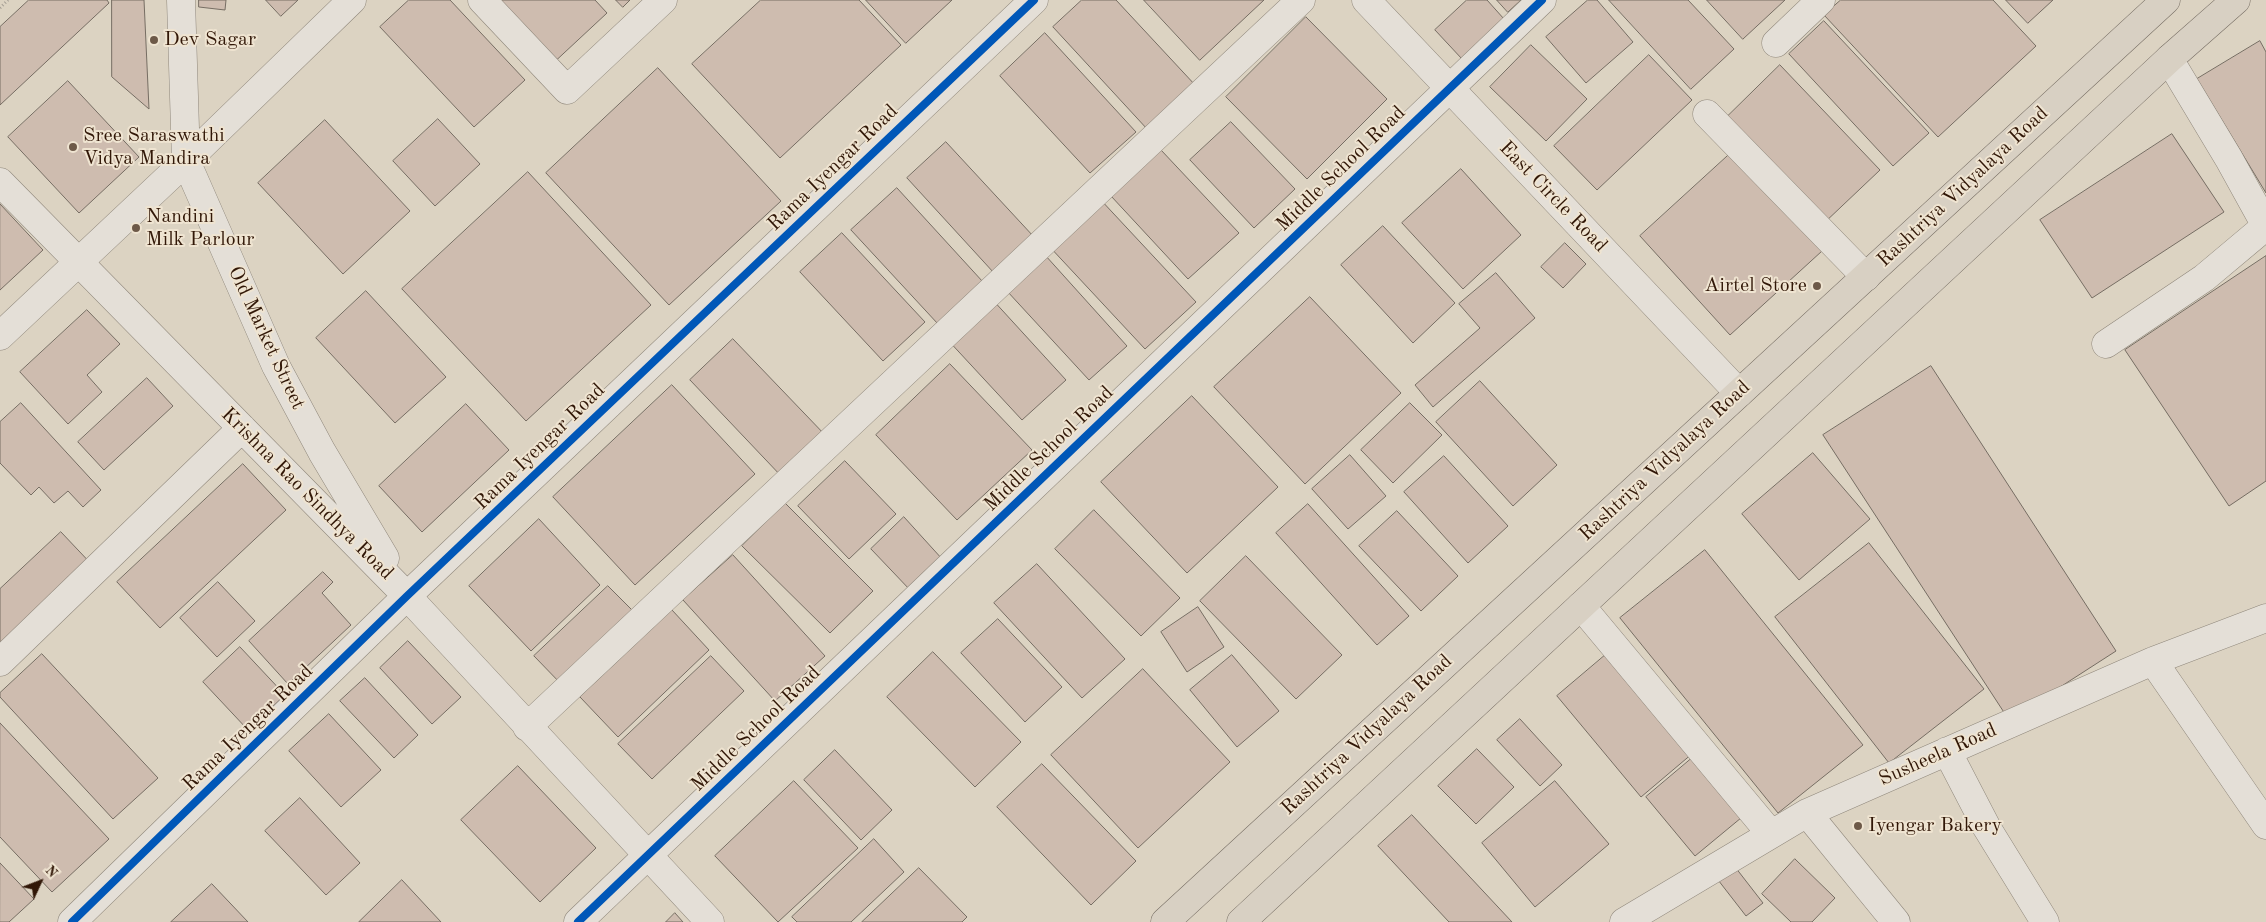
<!DOCTYPE html>
<style>
body{margin:0}
#map{position:relative;width:2266px;height:922px;overflow:hidden;background:#dcd3c2;font-family:"Old Standard TT",serif}
canvas{display:block}
.north{position:absolute;left:15px;top:857px;width:50px;height:50px;-webkit-text-stroke:4px #efe4d1;paint-order:stroke;rotate:47deg;font-size:14px;font-weight:700;line-height:20px;text-align:center;color:#311707}
.north::after{content:'';display:block;margin:auto;width:18px;height:22px;background:#311707;clip-path:polygon(50% 0,100% 100%,50% 72%,0 100%)}
</style>
<div id="map">
<canvas width="2266" height="922"></canvas>
<div class="north">N</div>
</div>
<script>
const ctx = document.querySelector('canvas').getContext('2d');
ctx.lineJoin = 'round';
function fillPath(path, color) {
  ctx.fillStyle = color;
  ctx.fill(path, 'evenodd');
}
function strokePath(path, color, width, dash) {
  ctx.strokeStyle = color;
  ctx.lineWidth = width;
  ctx.lineCap = dash ? 'butt' : 'round';
  ctx.setLineDash(dash || []);
  ctx.stroke(path);
}
function write(font, color, halo, rows, align = 'center') {
  ctx.font = font + ' "Old Standard TT",serif';
  ctx.lineWidth = 4;
  ctx.setLineDash([]);
  ctx.textBaseline = 'middle';
  ctx.strokeStyle = halo;
  ctx.fillStyle = color;
  for (const [text, x, y, turn = 0] of rows) {
    ctx.save();
    ctx.translate(x, y);
    ctx.rotate((+turn || 0) * Math.PI / 180);
    ctx.textAlign = isNaN(turn) ? turn : align;
    if (halo) ctx.strokeText(text, 0, 0);
    ctx.fillText(text, 0, 0);
    ctx.restore();
  }
}
const building = new Path2D(`
 M 29,0 L 107,0 L 109,3 L 0,105 L 0,27 Z
 M 112,0 L 144,0 L 149,109 L 112,77 Z
 M 199,0 L 226,0 L 225,10 L 199,7 Z
 M 266,0 L 298,0 L 281,16 Z
 M 409,0 L 450,0 L 525,80 L 474,127 L 380,27 Z
 M 487,0 L 595,0 L 607,13 L 549,67 Z
 M 616,0 L 630,0 L 623,7 Z
 M 761,0 L 859,0 L 901,45 L 780,158 L 692,64 Z
 M 866,0 L 952,0 L 906,43 Z
 M 1082,0 L 1116,0 L 1196,86 L 1148,130 L 1053,27 Z
 M 1144,0 L 1264,0 L 1200,60 Z
 M 1467,0 L 1487,0 L 1504,19 L 1462,59 L 1435,30 Z
 M 1497,0 L 1521,0 L 1508,12 Z
 M 1588,0 L 1597,0 L 1633,42 L 1586,83 L 1546,37 Z
 M 1609,0 L 1688,0 L 1734,49 L 1691,89 Z
 M 1707,0 L 1785,0 L 1743,39 Z
 M 1841,0 L 1993,0 L 2036,46 L 1938,137 L 1824,15 Z
 M 2006,0 L 2053,0 L 2028,23 Z
 M 1306,17 L 1387,99 L 1307,179 L 1226,97 Z
 M 1824,21 L 1929,133 L 1893,166 L 1789,54 Z
 M 1045,33 L 1136,132 L 1090,173 L 1000,76 Z
 M 2260,41 L 2266,52 L 2266,193 L 2197,79 Z
 M 1531,45 L 1587,99 L 1546,141 L 1490,87 Z
 M 1649,55 L 1692,100 L 1597,190 L 1554,146 Z
 M 1780,65 L 1880,170 L 1823,224 L 1724,120 Z
 M 658,68 L 781,201 L 669,305 L 546,173 Z
 M 68,81 L 139,157 L 79,213 L 8,137 Z
 M 438,119 L 480,164 L 435,206 L 393,161 Z
 M 325,120 L 410,211 L 343,274 L 258,183 Z
 M 1231,122 L 1295,189 L 1254,228 L 1190,160 Z
 M 2172,134 L 2224,212 L 2092,298 L 2040,220 Z
 M 946,142 L 1034,237 L 994,273 L 907,178 Z
 M 1161,150 L 1239,233 L 1188,279 L 1111,196 Z
 M 1732,152 L 1822,251 L 1730,335 L 1640,236 Z
 M 1461,169 L 1521,235 L 1463,289 L 1402,223 Z
 M 528,172 L 651,305 L 526,421 L 402,289 Z
 M 897,188 L 983,282 L 938,324 L 851,230 Z
 M 1099,198 L 1196,302 L 1145,349 L 1048,245 Z
 M 0,204 L 43,250 L 0,290 Z
 M 1383,226 L 1455,303 L 1413,343 L 1341,265 Z
 M 842,233 L 925,322 L 883,361 L 800,272 Z
 M 1565,243 L 1586,264 L 1563,288 L 1541,267 Z
 M 1045,255 L 1127,346 L 1089,380 L 1007,291 Z
 M 2266,256 L 2266,481 L 2229,506 L 2125,350 Z
 M 1496,273 L 1535,318 L 1433,407 L 1415,385 L 1480,328 L 1459,304 Z
 M 366,291 L 446,377 L 395,423 L 316,338 Z
 M 1310,297 L 1401,393 L 1305,484 L 1214,387 Z
 M 991,298 L 1066,380 L 1022,420 L 946,338 Z
 M 87,310 L 120,344 L 87,375 L 102,392 L 68,424 L 20,372 Z
 M 733,339 L 827,437 L 783,478 L 690,380 Z
 M 950,364 L 1032,450 L 957,520 L 876,435 Z
 M 1931,366 L 2116,651 L 2009,720 L 1823,435 Z
 M 147,378 L 173,406 L 104,470 L 78,442 Z
 M 1480,381 L 1557,465 L 1513,506 L 1436,422 Z
 M 672,385 L 755,474 L 635,585 L 553,497 Z
 M 1192,396 L 1278,487 L 1187,573 L 1101,482 Z
 M 21,403 L 101,490 L 83,507 L 68,491 L 54,503 L 39,487 L 31,495 L 0,463 L 0,422 Z
 M 1410,403 L 1442,435 L 1393,483 L 1361,450 Z
 M 466,404 L 509,450 L 422,532 L 379,486 Z
 M 1813,453 L 1870,519 L 1799,580 L 1742,514 Z
 M 1350,455 L 1386,496 L 1348,529 L 1312,489 Z
 M 1444,456 L 1508,526 L 1468,563 L 1404,492 Z
 M 845,461 L 896,514 L 849,559 L 798,506 Z
 M 243,464 L 286,510 L 160,628 L 117,582 Z
 M 785,503 L 873,591 L 830,633 L 742,546 Z
 M 1308,504 L 1409,616 L 1377,645 L 1276,533 Z
 M 1094,510 L 1180,598 L 1141,636 L 1055,549 Z
 M 1397,511 L 1458,576 L 1421,611 L 1359,546 Z
 M 904,517 L 943,560 L 911,591 L 871,549 Z
 M 539,519 L 600,585 L 531,651 L 469,586 Z
 M 61,532 L 96,569 L 0,658 L 0,589 Z
 M 1869,543 L 1984,689 L 1889,763 L 1775,617 Z
 M 1705,550 L 1863,745 L 1778,813 L 1620,618 Z
 M 733,555 L 825,656 L 775,701 L 683,600 Z
 M 1246,556 L 1342,655 L 1296,699 L 1200,601 Z
 M 1037,564 L 1125,659 L 1082,698 L 994,603 Z
 M 323,572 L 333,582 L 322,593 L 351,625 L 288,684 L 249,641 Z
 M 218,582 L 255,621 L 217,657 L 180,618 Z
 M 608,586 L 638,616 L 564,687 L 534,656 Z
 M 1198,607 L 1224,647 L 1187,672 L 1161,632 Z
 M 672,610 L 709,650 L 618,737 L 580,697 Z
 M 998,619 L 1062,687 L 1025,722 L 961,653 Z
 M 408,641 L 461,697 L 432,724 L 380,668 Z
 M 240,647 L 285,695 L 248,730 L 203,682 Z
 M 933,652 L 1021,742 L 975,787 L 887,697 Z
 M 1609,652 L 1693,753 L 1641,797 L 1557,696 Z
 M 42,654 L 158,778 L 113,819 L 0,697 L 0,693 Z
 M 1232,655 L 1279,711 L 1237,747 L 1190,690 Z
 M 711,656 L 744,691 L 652,779 L 618,744 Z
 M 1143,669 L 1230,762 L 1138,848 L 1051,755 Z
 M 365,678 L 418,735 L 394,758 L 340,701 Z
 M 329,714 L 381,770 L 341,807 L 289,751 Z
 M 1520,719 L 1562,765 L 1540,786 L 1497,740 Z
 M 0,723 L 109,839 L 52,892 L 0,837 Z
 M 1477,749 L 1514,787 L 1476,824 L 1438,786 Z
 M 835,750 L 892,810 L 861,840 L 804,780 Z
 M 1697,754 L 1747,813 L 1695,856 L 1646,797 Z
 M 1042,764 L 1136,861 L 1091,905 L 997,807 Z
 M 518,766 L 596,848 L 540,902 L 461,820 Z
 M 794,781 L 858,848 L 778,922 L 715,856 Z
 M 1555,781 L 1609,844 L 1535,907 L 1482,843 Z
 M 300,798 L 360,863 L 326,895 L 265,831 Z
 M 1412,815 L 1512,922 L 1449,922 L 1378,846 Z
 M 874,839 L 904,872 L 851,922 L 797,922 L 792,917 Z
 M 1795,859 L 1835,898 L 1812,922 L 1791,922 L 1762,894 Z
 M 0,863 L 34,899 L 9,922 L 0,922 Z
 M 1732,863 L 1763,903 L 1746,916 L 1715,876 Z
 M 919,868 L 967,917 L 962,922 L 862,922 Z
 M 402,880 L 441,922 L 359,922 Z
 M 212,884 L 248,922 L 171,922 Z
 M 675,913 L 683,922 L 666,922 Z`);
fillPath(building, '#cebcaf');
strokePath(building, '#766d63', 1);
const minor = new Path2D(`
 M 181,0 L 186,161 L 276,366 L 322,452 L 385,558
 M 482,0 L 567,90 L 663,0
 M 1366,0 L 1739,393
 M 1776,43 L 1821,0
 M 2169,59 L 2229,159 L 2266,226
 M 1707,114 L 1866,277
 M 0,182 L 407,596 L 710,922
 M 0,336 L 186,161 L 352,0
 M 2106,344 L 2204,278 L 2266,226
 M 1581,606 L 1771,834
 M 2153,661 L 2266,825
 M 0,662 L 242,428
 M 527,727 L 1301,0
 M 1947,751 L 1987,828 L 2045,922
 M 1807,813 L 1896,922
 M 72,922 L 407,596 L 1034,0
 M 578,922 L 1542,0
 M 1624,922 L 1807,813 L 2153,661 L 2266,618`);
const major = new Path2D(`
 M 1165,922 L 2166,0
 M 1241,922 L 2169,59 L 2236,0`);
strokePath(minor, '#8f877b', 29);
strokePath(major, '#766d63', 29);
strokePath(new Path2D(`
 M 0,8 L 8,0`), '#a29c93', 3, [1, 2.5]);
strokePath(minor, '#e4dfd7', 28);
strokePath(major, '#d8d0c3', 28);
strokePath(new Path2D(`
 M 72,922 L 407,596 L 1034,0
 M 578,922 L 1542,0`), '#0057b8', 8);
for (const [x, y, r, color] of [
 [154,40,5,"#6d5948"],
 [73,147,5,"#6d5948"],
 [136,228,5,"#6d5948"],
 [1817,286,5,"#6d5948"],
 [1858,826,5,"#6d5948"]
]) {
  const dot = new Path2D();
  dot.arc(x, y, r, 0, 2 * Math.PI);
  ctx.fillStyle = color;
  ctx.fill(dot);
  strokePath(dot, '#efe4d1', 2);
}
write('20px', '#311707', '#efe4d1', [
 ["Dev Sagar",164,40],
 ["Sree Saraswathi",83,136],
 ["Vidya Mandira",83,159],
 ["Nandini",146,217],
 ["Milk Parlour",146,240],
 ["Airtel Store",1807,286,"right"],
 ["Iyengar Bakery",1868,826]
], 'left');
write('20px', '#311707', '#efe4d1', [
 ["Rama Iyengar Road",833,168,-44],
 ["Middle School Road",1341,169,-44],
 ["Rashtriya Vidyalaya Road",1963,187,-43],
 ["East Circle Road",1553,197,46],
 ["Old Market Street",266,338,65],
 ["Rama Iyengar Road",540,447,-44],
 ["Middle School Road",1049,449,-44],
 ["Rashtriya Vidyalaya Road",1665,461,-43],
 ["Krishna Rao Sindhya Road",307,494,45],
 ["Rama Iyengar Road",248,728,-44],
 ["Middle School Road",756,729,-44],
 ["Rashtriya Vidyalaya Road",1367,735,-43],
 ["Susheela Road",1938,755,-24]
]);
</script>
